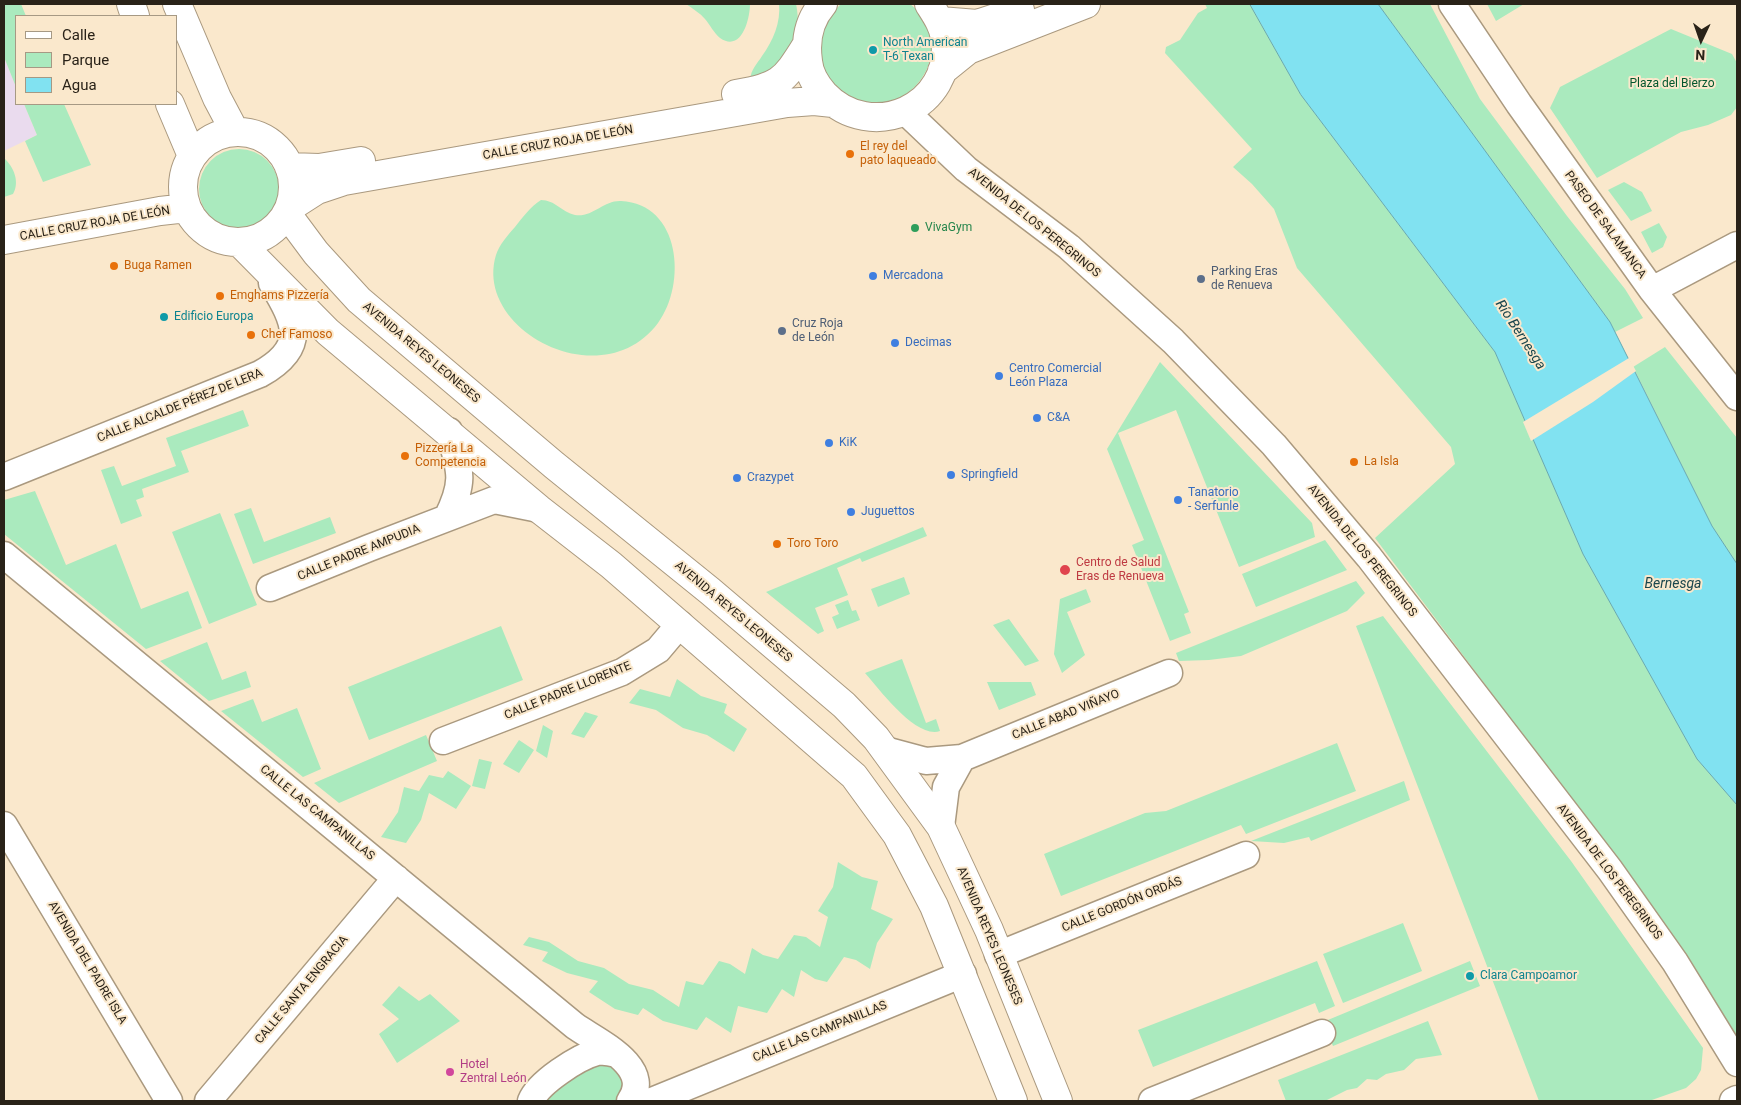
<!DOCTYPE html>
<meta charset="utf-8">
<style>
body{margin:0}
#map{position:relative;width:1741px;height:1105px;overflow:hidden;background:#fae8cc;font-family:Roboto,sans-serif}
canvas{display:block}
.frame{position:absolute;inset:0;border:5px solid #292218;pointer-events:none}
.legend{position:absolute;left:15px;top:15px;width:162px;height:90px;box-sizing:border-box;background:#fae8cc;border:1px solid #a69984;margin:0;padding:6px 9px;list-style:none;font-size:15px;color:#292218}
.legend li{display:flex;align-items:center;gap:10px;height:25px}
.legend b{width:25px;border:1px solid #a69984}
.north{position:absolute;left:1676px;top:15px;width:50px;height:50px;-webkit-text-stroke:4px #fae8cc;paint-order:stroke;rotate:183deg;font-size:14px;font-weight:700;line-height:20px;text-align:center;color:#292218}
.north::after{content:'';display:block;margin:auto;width:18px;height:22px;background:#292218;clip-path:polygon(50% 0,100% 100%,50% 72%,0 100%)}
</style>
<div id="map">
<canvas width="1741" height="1105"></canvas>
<div class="frame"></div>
<ul class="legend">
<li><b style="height:6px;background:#fff"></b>Calle</li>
<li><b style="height:14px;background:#aaeabe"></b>Parque</li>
<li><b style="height:14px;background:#81e2f1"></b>Agua</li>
</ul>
<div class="north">N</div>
</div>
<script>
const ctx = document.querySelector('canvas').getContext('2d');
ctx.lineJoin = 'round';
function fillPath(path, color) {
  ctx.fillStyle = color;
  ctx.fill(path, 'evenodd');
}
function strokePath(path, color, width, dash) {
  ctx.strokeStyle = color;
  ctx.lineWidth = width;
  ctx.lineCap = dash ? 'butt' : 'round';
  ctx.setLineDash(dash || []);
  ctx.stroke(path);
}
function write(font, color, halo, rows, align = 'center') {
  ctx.font = font + ' Roboto,sans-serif';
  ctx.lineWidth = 4;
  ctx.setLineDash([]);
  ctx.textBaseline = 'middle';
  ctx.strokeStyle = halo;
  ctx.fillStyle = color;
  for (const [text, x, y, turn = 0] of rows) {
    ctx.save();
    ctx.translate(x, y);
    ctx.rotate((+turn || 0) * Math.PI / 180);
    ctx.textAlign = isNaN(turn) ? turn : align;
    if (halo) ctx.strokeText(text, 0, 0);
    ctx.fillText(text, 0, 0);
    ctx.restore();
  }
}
fillPath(new Path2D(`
 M 4,57 L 16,87 L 16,104 L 24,104 L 37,135 L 4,151 Z`), '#eadbee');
fillPath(new Path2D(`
 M 4,4 L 21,4 L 26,16 L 16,16 L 16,87 L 4,57 Z
 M 686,4 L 750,4 C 750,18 742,53 720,38 C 714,33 710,25 705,19 C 700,13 693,9 686,4 Z
 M 779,4 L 796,4 C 800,22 798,49 785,64 C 778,71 759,76 750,80 C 751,69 757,64 762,56 C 773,41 781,22 779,4 Z
 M 841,4 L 910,4 C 925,15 934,35 931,54 C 925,97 874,120 839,91 C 811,68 817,26 841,4 Z
 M 1205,4 L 1250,4 L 1301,95 L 1495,352 L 1583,554 L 1697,759 L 1737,805 L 1737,1038 L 1671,932 L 1375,538 L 1455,464 L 1451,447 L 1297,268 L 1274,209 L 1252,184 L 1233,167 L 1252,149 L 1165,53 L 1166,47 L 1180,40 L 1198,13 L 1207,8 Z
 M 1378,4 L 1430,4 L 1480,99 L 1567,216 L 1625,289 L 1643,318 L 1615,332 L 1610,322 Z
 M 1487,4 L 1524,4 L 1496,21 Z
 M 1671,29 L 1732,54 L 1737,63 L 1737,107 L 1731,115 L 1708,125 L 1681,132 L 1597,178 L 1550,108 L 1560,87 Z
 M 24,104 L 64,104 L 91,165 L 43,182 L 25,141 L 37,135 Z
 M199 189a40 40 0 1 1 80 0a40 40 0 1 1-80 0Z
 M 4,158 C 14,167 20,182 13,194 L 4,197 Z
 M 1624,182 L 1642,192 L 1652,211 L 1631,221 L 1608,190 Z
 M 541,200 C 555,200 562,212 575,215 C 592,218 604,200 621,201 C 681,204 687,284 658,323 C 602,398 473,330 496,255 C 499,245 508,235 515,227 C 523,217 530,207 541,200 Z
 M 1659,223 L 1667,237 L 1663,247 L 1652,253 L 1641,232 Z
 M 1665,347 L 1737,438 L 1737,564 L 1712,526 L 1633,367 Z
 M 1160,362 L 1312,523 L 1315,537 L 1239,567 L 1176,410 L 1118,433 L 1189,612 L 1184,614 L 1191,633 L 1170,641 L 1132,545 L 1144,540 L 1107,449 Z
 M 243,410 L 249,426 L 181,451 L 189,472 L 142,489 L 144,497 L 136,500 L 142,516 L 121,524 L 101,470 L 114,466 L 122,486 L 176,466 L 166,438 Z
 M 35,491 L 66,565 L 116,544 L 141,609 L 188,591 L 202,628 L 146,649 L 4,534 L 4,500 Z
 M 251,508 L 264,542 L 330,517 L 336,533 L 253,564 L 234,514 Z
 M 220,513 L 257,605 L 209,624 L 172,532 Z
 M 923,527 L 927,536 L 862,562 L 860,558 L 837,568 L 848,595 L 815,608 L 824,631 L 818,634 L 766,592 Z
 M 1325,540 L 1347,570 L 1256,607 L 1242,574 Z
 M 904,577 L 910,594 L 878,607 L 871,589 Z
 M 1356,581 L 1365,593 L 1347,611 L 1241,656 L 1209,660 L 1179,661 L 1176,653 Z
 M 1086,589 L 1091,602 L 1067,612 L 1085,655 L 1062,673 L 1054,654 L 1060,599 Z
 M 848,600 L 852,611 L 856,610 L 860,620 L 837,629 L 832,617 L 839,614 L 835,605 Z
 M 1383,616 L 1571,861 L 1703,1048 L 1701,1070 L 1696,1079 L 1686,1088 L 1649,1101 L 1539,1101 L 1356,626 Z
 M 1009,619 L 1039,661 L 1025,666 L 993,625 Z
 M 501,626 L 523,680 L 369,740 L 348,687 Z
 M 207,642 L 222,680 L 246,671 L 251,687 L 209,701 L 160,661 Z
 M 902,659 L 926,723 L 936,719 L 940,731 C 916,739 880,690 865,673 Z
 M 677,679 L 701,696 L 727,704 L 724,713 L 747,729 L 734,752 L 707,735 L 683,728 L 656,710 L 629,703 L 640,689 L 670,697 Z
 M 987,682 L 1031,682 L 1036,695 L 999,710 Z
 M 253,699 L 262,722 L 297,708 L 321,769 L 303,777 L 221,711 Z
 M 585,712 L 598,716 L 584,738 L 571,734 Z
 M 543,725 L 553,731 L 547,758 L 536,751 Z
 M 426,735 L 437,761 L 339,803 L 314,783 Z
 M 519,740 L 534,750 L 519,773 L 503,764 Z
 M 1337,743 L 1356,791 L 1246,834 L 1241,825 L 1061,896 L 1044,854 L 1145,813 L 1166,811 Z
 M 479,759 L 492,762 L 485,789 L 472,786 Z
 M 448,771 L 471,786 L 456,809 L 429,793 L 421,820 L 406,843 L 381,837 L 398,812 L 404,787 L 419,791 L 429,775 L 443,778 Z
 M 1404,781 L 1410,800 L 1311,841 L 1309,837 L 1284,843 L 1251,841 Z
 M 838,862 L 862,877 L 878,881 L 871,909 L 893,919 L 877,943 L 870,969 L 856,960 L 844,957 L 827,982 L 815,979 L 801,970 L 794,997 L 782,989 L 767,1013 L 738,1006 L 731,1033 L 706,1017 L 697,1030 L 663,1021 L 643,1008 L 638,1015 L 615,1009 L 589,992 L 598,981 L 567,973 L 542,961 L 548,952 L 523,945 L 529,937 L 549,942 L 578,961 L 604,968 L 629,984 L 653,990 L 679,1007 L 686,981 L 703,985 L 719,961 L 730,964 L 745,974 L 752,948 L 763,955 L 778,959 L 794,935 L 806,937 L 820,947 L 828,917 L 818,911 L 833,887 Z
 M 1403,923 L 1422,971 L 1343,1003 L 1323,954 Z
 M 1317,961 L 1335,1006 L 1319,1013 L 1315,1003 L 1153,1067 L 1138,1030 Z
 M 1470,961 L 1480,986 L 1333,1046 L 1323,1022 Z
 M 399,986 L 419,1001 L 430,994 L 460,1021 L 397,1063 L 379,1034 L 399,1019 L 382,1005 Z
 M 1428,1021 L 1442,1055 L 1416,1059 L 1404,1070 L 1386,1074 L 1377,1080 L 1367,1079 L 1357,1088 L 1347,1090 L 1327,1100 L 1286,1101 L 1278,1080 Z
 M 606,1062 L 626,1078 L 618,1101 L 538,1101 L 540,1097 L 593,1066 Z`), '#aaeabe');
const water = new Path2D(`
 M 1250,4 L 1378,4 L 1610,322 L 1712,526 L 1737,564 L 1737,805 L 1697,759 L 1583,554 L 1495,352 L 1301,95 Z`);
fillPath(water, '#81e2f1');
strokePath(water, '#67a8b0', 1);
fillPath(new Path2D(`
 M 1629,358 L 1636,371 L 1593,402 L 1531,441 L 1523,422 Z`), '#fae8cc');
const minor = new Path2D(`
 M 1452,4 L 1519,104 L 1652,290 L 1737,397
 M 906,112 L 966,169 L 1069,247 L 1173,341 L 1274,445 L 1369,557 L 1610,870 L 1675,962 L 1737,1063
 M 1652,290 L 1737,245
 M 4,477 L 260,374 C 308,347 296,323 272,283
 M 447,518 C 466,480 460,470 449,431
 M 4,555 L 575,1026 C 598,1042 654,1067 630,1101
 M 270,588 L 369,548 L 494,500 L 539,509
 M 443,741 L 622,672 L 658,650 L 680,624
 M 885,750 L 926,761 L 962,758 L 1169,673
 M 4,825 L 169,1101
 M 941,827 L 946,787 L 962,758
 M 998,955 L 1246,855
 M 208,1101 L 396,878
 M 531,1101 C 538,1083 578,1057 597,1052 C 604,1051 610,1052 616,1054
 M 652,1101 L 963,974
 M 1152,1101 L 1322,1033
 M 1733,1101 L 1737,1099`);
const major = new Path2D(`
 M 131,4 L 135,16
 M 177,4 L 217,98 L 235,132
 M 823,4 C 809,20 805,40 808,61 C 809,73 816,85 824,94 C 871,144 955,107 945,38 C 943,25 936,15 929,4
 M 940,21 L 977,24 L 1020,10
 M 942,71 L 968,50 L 1086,4
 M 736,94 C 779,86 783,83 806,46
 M 170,104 L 192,156
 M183 187a55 55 0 1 1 110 0a55 55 0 1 1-110 0Z
 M 289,167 L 319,168 L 361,161
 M 289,208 L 317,190 L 344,181 L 787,103 L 814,101 L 833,103
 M 287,214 L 316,253 L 359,300 L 554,465 L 710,591 L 844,705 L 876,738 L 941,827 L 989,930 L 1058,1101
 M 4,240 L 160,211 L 187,208
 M 240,243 L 328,332 L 539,509 L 611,565 L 854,776 L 897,835 L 934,906 L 1013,1101`);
strokePath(minor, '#aa997f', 29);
strokePath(major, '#aa997f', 30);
strokePath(minor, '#fff', 26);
strokePath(major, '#fff', 28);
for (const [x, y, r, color] of [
 [873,50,5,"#0f9aa8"],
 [850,154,5,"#e8710a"],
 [915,228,5,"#2e9e5b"],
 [114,266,5,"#e8710a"],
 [873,276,5,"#3f7fe0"],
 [1201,279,5,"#5c6f8a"],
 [220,296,5,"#e8710a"],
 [164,317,5,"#0f9aa8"],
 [782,331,5,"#5c6f8a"],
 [251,335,5,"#e8710a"],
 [895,343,5,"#3f7fe0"],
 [999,376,5,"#3f7fe0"],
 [1037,418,5,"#3f7fe0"],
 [829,443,5,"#3f7fe0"],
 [405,456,5,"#e8710a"],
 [1354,462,5,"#e8710a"],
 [951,475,5,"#3f7fe0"],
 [737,478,5,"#3f7fe0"],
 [1178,500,5,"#3f7fe0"],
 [851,512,5,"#3f7fe0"],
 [777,544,5,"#e8710a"],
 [1065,570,6,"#e0444e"],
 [1470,976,5,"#0f9aa8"],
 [450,1072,5,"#d1479c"]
]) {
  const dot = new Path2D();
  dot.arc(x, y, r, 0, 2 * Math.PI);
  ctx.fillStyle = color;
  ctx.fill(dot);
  strokePath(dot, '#fae8cc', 2);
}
write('12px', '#0d838f', '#fae8cc', [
 ["North American",883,43],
 ["T-6 Texan",883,57],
 ["Edificio Europa",174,317],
 ["Clara Campoamor",1480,976]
], 'left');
write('12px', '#03562d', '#fae8cc', [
 ["Plaza del Bierzo",1672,84]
]);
write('12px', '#292218', '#fae8cc', [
 ["CALLE CRUZ ROJA DE LEÓN",558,143,-10],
 ["AVENIDA DE LOS PEREGRINOS",1034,223,39],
 ["CALLE CRUZ ROJA DE LEÓN",95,224,-10],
 ["PASEO DE SALAMANCA",1605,225,54],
 ["AVENIDA REYES LEONESES",421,353,40],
 ["CALLE ALCALDE PÉREZ DE LERA",180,406,-22],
 ["AVENIDA DE LOS PEREGRINOS",1362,551,51],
 ["CALLE PADRE AMPUDIA",359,553,-22],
 ["AVENIDA REYES LEONESES",733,612,40],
 ["CALLE PADRE LLORENTE",568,691,-22],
 ["CALLE ABAD VIÑAYO",1066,715,-22],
 ["CALLE LAS CAMPANILLAS",317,813,39],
 ["AVENIDA DE LOS PEREGRINOS",1609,872,53],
 ["CALLE GORDÓN ORDÁS",1122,905,-22],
 ["AVENIDA REYES LEONESES",989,936,67],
 ["AVENIDA DEL PADRE ISLA",87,963,59],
 ["CALLE SANTA ENGRACIA",302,990,-50],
 ["CALLE LAS CAMPANILLAS",820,1032,-22]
]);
write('12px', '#c56008', '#fae8cc', [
 ["El rey del",860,147],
 ["pato laqueado",860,161],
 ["Buga Ramen",124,266],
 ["Emghams Pizzería",230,296],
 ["Chef Famoso",261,335],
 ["Pizzería La",415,449],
 ["Competencia",415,463],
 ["La Isla",1364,462],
 ["Toro Toro",787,544]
], 'left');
write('12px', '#27864d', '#fae8cc', [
 ["VivaGym",925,228]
], 'left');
write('12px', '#4e5e75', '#fae8cc', [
 ["Parking Eras",1211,272],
 ["de Renueva",1211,286],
 ["Cruz Roja",792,324],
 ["de León",792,338]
], 'left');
write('12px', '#366cbe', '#fae8cc', [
 ["Mercadona",883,276],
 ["Decimas",905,343],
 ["Centro Comercial",1009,369],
 ["León Plaza",1009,383],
 ["C&A",1047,418],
 ["KiK",839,443],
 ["Springfield",961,475],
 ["Crazypet",747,478],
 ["Tanatorio",1188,493],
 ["- Serfunle",1188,507],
 ["Juguettos",861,512]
], 'left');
write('12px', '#be3a42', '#fae8cc', [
 ["Centro de Salud",1076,563],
 ["Eras de Renueva",1076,577]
], 'left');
write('12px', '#b23c85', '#fae8cc', [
 ["Hotel",460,1065],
 ["Zentral León",460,1079]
], 'left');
write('italic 14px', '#1a464d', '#fae8cc', [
 ["Río Bernesga",1520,335,57],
 ["Bernesga",1673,584]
]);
</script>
